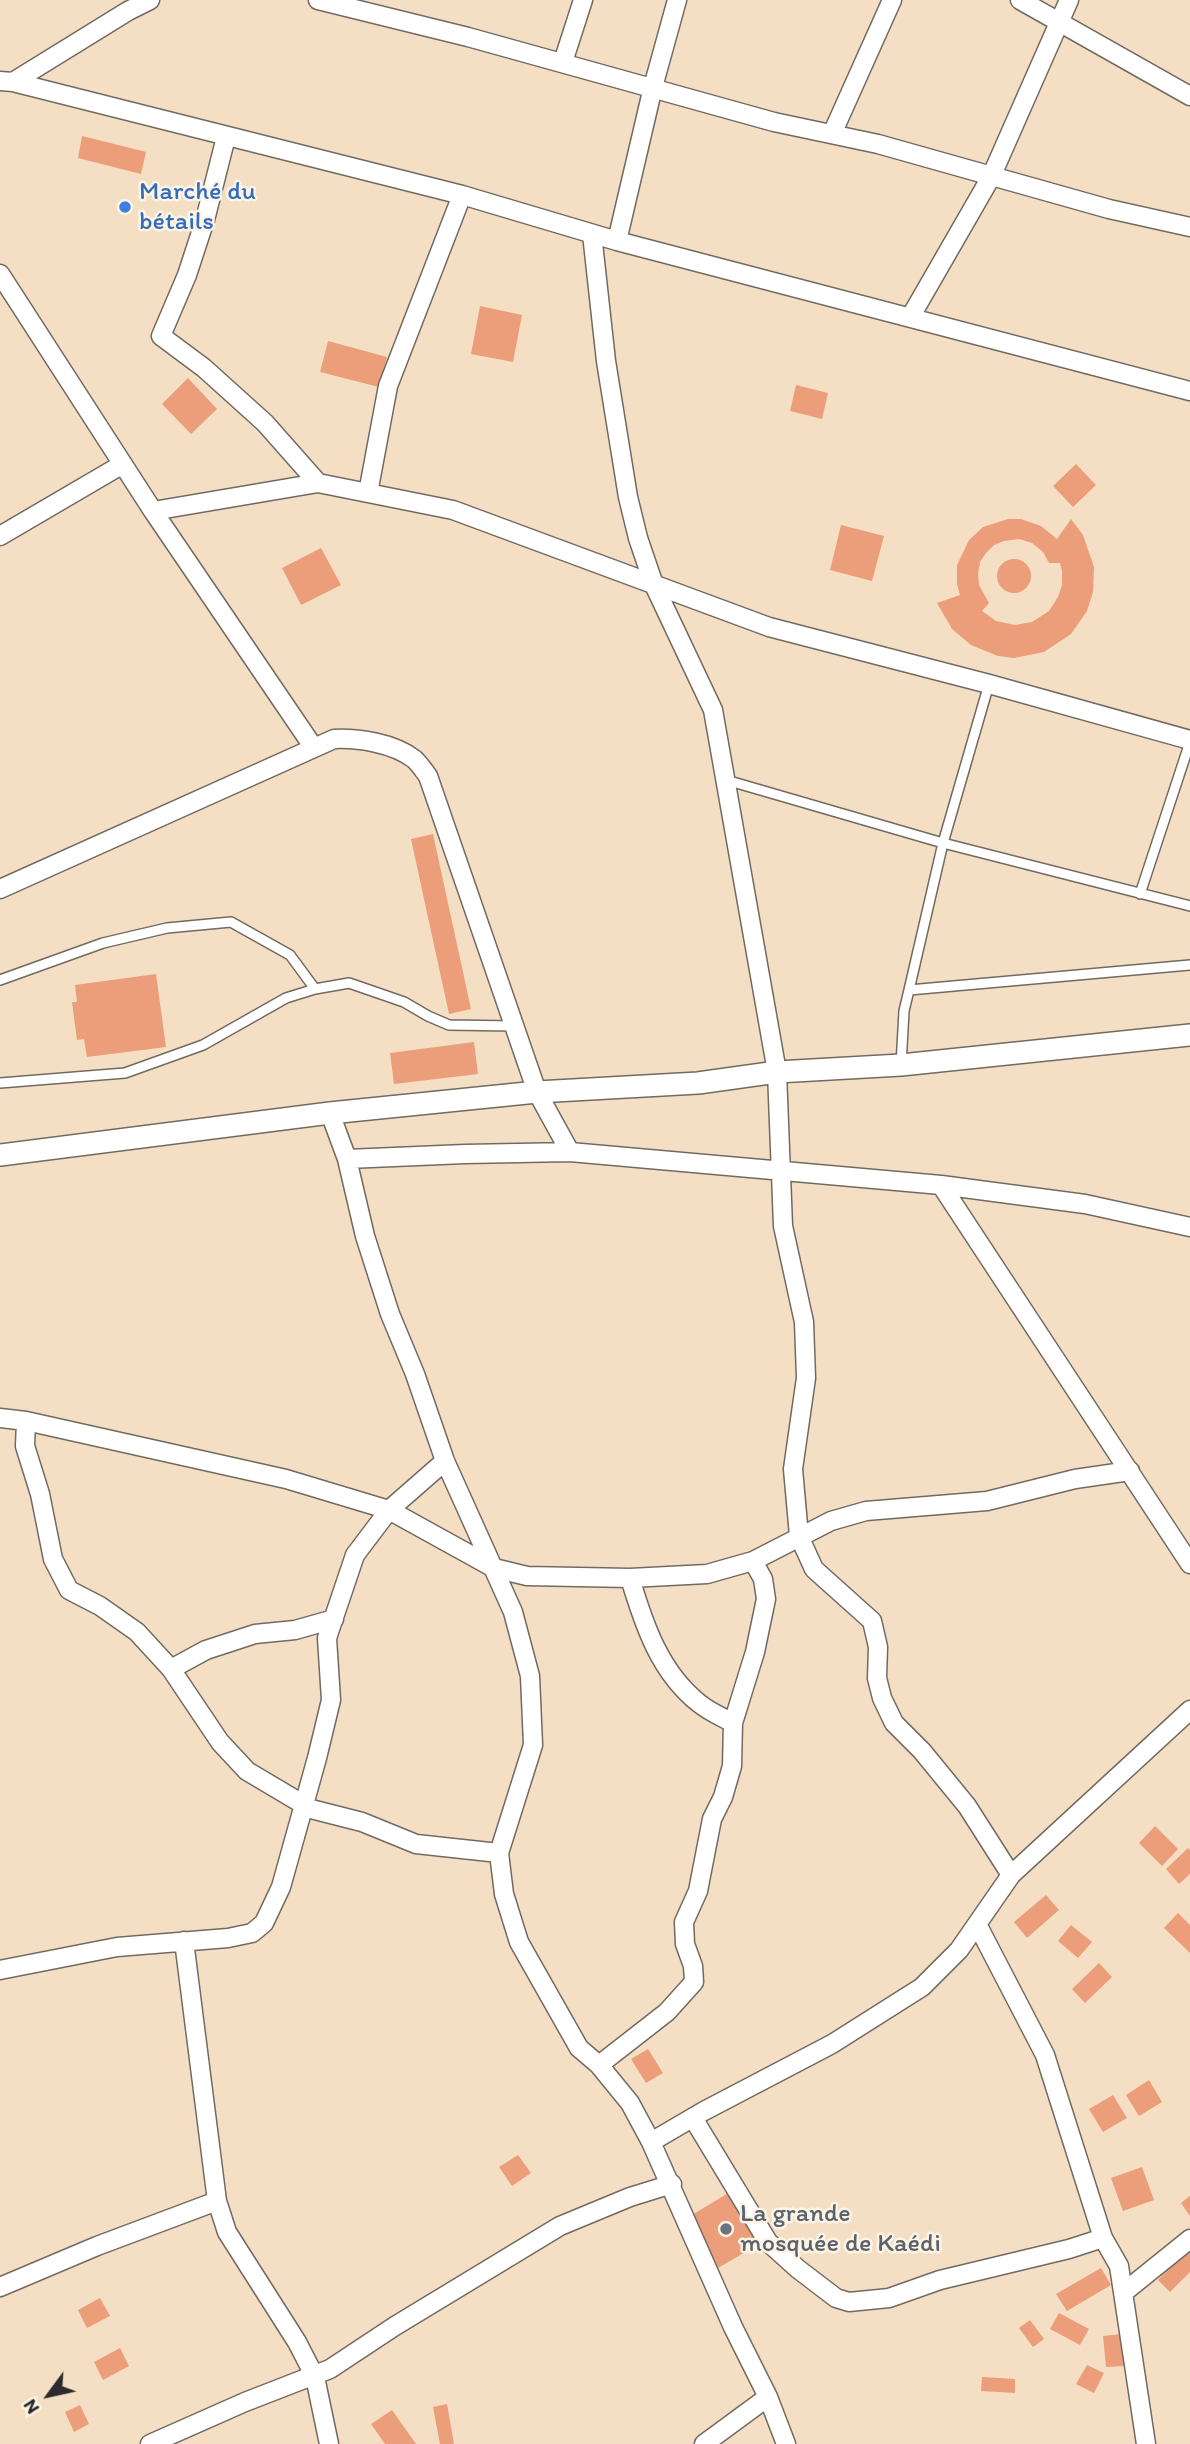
<!DOCTYPE html>
<meta charset="utf-8">
<style>
body{margin:0}
#map{position:relative;width:1190px;height:2444px;overflow:hidden;background:#f5dfc4;font-family:Itim,sans-serif}
canvas{display:block}
.north{position:absolute;left:14px;top:2360px;width:70px;height:70px;-webkit-text-stroke:5px #fcf5e5;paint-order:stroke;rotate:237deg;font-size:19px;font-weight:700;line-height:28px;text-align:center;color:#2b2b2b}
.north::after{content:'';display:block;margin:auto;width:24px;height:32px;background:#2b2b2b;clip-path:polygon(50% 0,100% 100%,50% 72%,0 100%)}
</style>
<div id="map">
<canvas width="1190" height="2444"></canvas>
<div class="north">N</div>
</div>
<script>
const ctx = document.querySelector('canvas').getContext('2d');
ctx.lineJoin = 'round';
function fillPath(path, color) {
  ctx.fillStyle = color;
  ctx.fill(path, 'evenodd');
}
function strokePath(path, color, width, dash) {
  ctx.strokeStyle = color;
  ctx.lineWidth = width;
  ctx.lineCap = dash ? 'butt' : 'round';
  ctx.setLineDash(dash || []);
  ctx.stroke(path);
}
function write(font, color, halo, rows, align = 'center') {
  ctx.font = font + ' Itim,sans-serif';
  ctx.lineWidth = 5;
  ctx.setLineDash([]);
  ctx.textBaseline = 'middle';
  ctx.strokeStyle = halo;
  ctx.fillStyle = color;
  for (const [text, x, y, turn = 0] of rows) {
    ctx.save();
    ctx.translate(x, y);
    ctx.rotate((+turn || 0) * Math.PI / 180);
    ctx.textAlign = isNaN(turn) ? turn : align;
    if (halo) ctx.strokeText(text, 0, 0);
    ctx.fillText(text, 0, 0);
    ctx.restore();
  }
}
fillPath(new Path2D(`
 M 82,136 L 146,152 L 141,174 L 78,158 Z
 M 480,306 L 522,315 L 513,362 L 471,354 Z
 M 328,341 L 387,357 L 379,387 L 320,372 Z
 M 188,378 L 217,409 L 191,434 L 162,404 Z
 M 796,385 L 828,393 L 822,419 L 790,411 Z
 M 1076,464 L 1096,485 L 1073,507 L 1053,486 Z
 M 1008,519 L 1021,519 L 1041,526 L 1057,539 L 1071,519 L 1083,535 L 1094,567 L 1093,592 L 1087,611 L 1071,634 L 1044,652 L 1014,658 L 998,656 L 971,645 L 952,629 L 937,603 L 960,595 L 957,584 L 957,565 L 969,540 L 983,527 ZM 1019,539 L 1032,543 L 1043,552 L 1049,563 L 1060,563 L 1062,571 L 1062,585 L 1058,597 L 1049,611 L 1032,622 L 1015,625 L 996,621 L 982,611 L 989,603 L 979,585 L 978,574 L 980,562 L 986,553 L 994,545 L 1004,541 Z
 M 841,525 L 884,536 L 872,581 L 830,570 Z
 M 321,548 L 341,585 L 301,605 L 282,568 Z
 M997 576a17 17 0 1 1 34 0a17 17 0 1 1-34 0Z
 M 433,834 L 471,1009 L 449,1014 L 411,839 Z
 M 156,974 L 166,1047 L 87,1057 L 84,1039 L 77,1040 L 72,1002 L 77,1002 L 75,985 Z
 M 474,1042 L 478,1074 L 394,1084 L 390,1053 Z
 M 1155,1826 L 1178,1849 L 1162,1866 L 1139,1843 Z
 M 1188,1848 L 1190,1850 L 1190,1874 L 1179,1884 L 1166,1869 Z
 M 1046,1895 L 1059,1910 L 1027,1938 L 1014,1922 Z
 M 1178,1913 L 1190,1925 L 1190,1953 L 1164,1928 Z
 M 1071,1925 L 1092,1942 L 1078,1958 L 1058,1941 Z
 M 1099,1963 L 1112,1977 L 1085,2003 L 1072,1989 Z
 M 648,2049 L 663,2073 L 646,2083 L 631,2059 Z
 M 1149,2080 L 1162,2102 L 1139,2116 L 1126,2095 Z
 M 1113,2095 L 1127,2118 L 1103,2132 L 1089,2109 Z
 M 518,2155 L 531,2173 L 512,2186 L 499,2167 Z
 M 1142,2167 L 1154,2200 L 1123,2211 L 1111,2178 Z
 M 730,2192 L 761,2243 L 718,2268 L 692,2215 Z
 M 1190,2196 L 1190,2216 L 1181,2203 Z
 M 1190,2247 L 1190,2272 L 1170,2292 L 1158,2280 Z
 M 1101,2268 L 1111,2285 L 1067,2311 L 1056,2294 Z
 M 100,2298 L 110,2316 L 87,2328 L 78,2310 Z
 M 1059,2313 L 1089,2329 L 1080,2345 L 1050,2329 Z
 M 1030,2320 L 1044,2339 L 1033,2347 L 1019,2328 Z
 M 1122,2334 L 1125,2366 L 1106,2367 L 1103,2336 Z
 M 120,2348 L 129,2366 L 103,2380 L 94,2362 Z
 M 1087,2365 L 1104,2373 L 1094,2393 L 1076,2384 Z
 M 982,2377 L 1015,2379 L 1015,2393 L 981,2391 Z
 M 447,2404 L 454,2444 L 440,2444 L 433,2407 Z
 M 80,2405 L 89,2424 L 74,2432 L 65,2412 Z
 M 392,2410 L 416,2444 L 385,2444 L 371,2424 Z`), '#ec9d79');
const service = new Path2D(`
 M 726,780 L 943,843 L 1190,906
 M 1140,894 L 1190,742
 M 0,980 L 103,943 L 167,928 L 231,922 L 290,955 L 315,989
 M 909,990 L 1190,965
 M 901,1065 L 904,1011 L 909,990 L 943,843 L 989,684
 M 0,1083 L 125,1073 L 203,1045 L 286,998 L 315,989 L 349,983 L 404,1002 L 428,1016 L 449,1025 L 514,1026`);
const minor = new Path2D(`
 M 318,0 L 468,37 L 774,122 L 878,144 L 1109,209 L 1190,227
 M 1020,0 L 1190,96
 M 563,62 L 583,0
 M 0,81 L 13,82 L 462,195 L 617,241 L 1190,391
 M 13,82 L 128,11 L 150,0
 M 832,134 L 892,0
 M 226,137 L 205,220 L 187,275 L 161,336 L 204,368 L 265,423 L 318,483
 M 592,234 L 606,361 L 628,497 L 638,538 L 654,585 L 713,710 L 777,1072 L 783,1226 L 804,1322 L 806,1378 L 793,1469 L 799,1536 L 814,1569 L 872,1621 L 878,1647 L 877,1678 L 882,1698 L 894,1723 L 922,1751 L 967,1806 L 1011,1875
 M 617,241 L 653,87 L 677,0
 M 0,274 L 153,511 L 314,748
 M 911,316 L 991,177 L 1069,0
 M 368,493 L 388,386 L 462,195
 M 153,511 L 318,483 L 453,510 L 769,627 L 989,684 L 1190,740
 M 0,536 L 123,464
 M 0,889 L 334,739 C 359,738 393,743 414,759 C 419,763 424,771 428,776 L 537,1092 L 570,1152 L 941,1185 L 1085,1204 L 1190,1227
 M 330,1113 L 347,1159 L 365,1236 L 390,1314 L 415,1374 L 445,1461 L 513,1612 L 530,1676 L 533,1745 L 499,1853 L 504,1894 L 519,1942 L 579,2048 L 599,2065 L 630,2103 L 651,2142 L 733,2327 L 768,2397 L 786,2444
 M 347,1159 L 465,1154 L 570,1152
 M 941,1185 L 1190,1564
 M 0,1418 L 26,1421 L 286,1479 L 389,1510 L 494,1568 L 527,1576 L 630,1578 L 707,1574 L 753,1561 L 831,1521 L 866,1511 L 987,1501 L 1075,1479 L 1130,1471
 M 26,1421 L 25,1446 L 40,1494 L 53,1559 L 69,1590 L 100,1606 L 137,1632 L 171,1669 L 220,1742 L 247,1771 L 311,1809 L 362,1822 L 416,1844 L 499,1853
 M 630,1578 C 644,1625 660,1673 700,1704 C 710,1712 722,1717 733,1723
 M 171,1669 L 206,1650 L 255,1634 L 295,1630 L 334,1619
 M 977,1924 L 1045,2055 L 1103,2238 L 1119,2266 L 1146,2444
 M 184,1941 L 217,2201 L 227,2232 L 297,2342 L 315,2377 L 329,2444
 M 0,1970 L 117,1947 L 228,1938 L 252,1933 L 264,1923 L 281,1887 L 317,1758 L 331,1700 L 327,1638 L 355,1555 L 389,1510 L 445,1461
 M 599,2065 L 667,2012 L 694,1982 L 693,1966 L 685,1944 L 684,1922 L 698,1891 L 712,1819 L 723,1797 L 732,1766 L 733,1723 L 755,1652 L 766,1599 L 763,1579 L 753,1561
 M 693,2118 L 768,2242 L 798,2269 L 836,2298 L 849,2302 L 889,2298 L 940,2280 L 1069,2249 L 1103,2238
 M 651,2142 L 704,2111 L 832,2044 L 922,1987 L 959,1950 L 1011,1875 L 1190,1710
 M 0,2287 L 97,2246 L 217,2201
 M 1123,2293 L 1190,2239
 M 150,2444 L 245,2402 L 330,2369 L 395,2326 L 560,2226 L 630,2197 L 672,2184
 M 704,2444 L 768,2397`);
const tertiary = new Path2D(`
 M 0,1155 L 330,1113 L 537,1092 L 698,1083 L 777,1072 L 901,1065 L 1190,1035`);
strokePath(service, '#726a61', 12);
strokePath(minor, '#726a61', 21);
strokePath(tertiary, '#726a61', 24);
strokePath(service, '#fff', 9);
strokePath(minor, '#fff', 18);
strokePath(tertiary, '#fff', 21);
for (const [x, y, r, color] of [
 [125,207,7,"#3f7fe0"],
 [726,2229,7,"#6b7280"]
]) {
  const dot = new Path2D();
  dot.arc(x, y, r, 0, 2 * Math.PI);
  ctx.fillStyle = color;
  ctx.fill(dot);
  strokePath(dot, '#fcf5e5', 2.5);
}
write('26px', '#366cbe', '#fcf5e5', [
 ["Marché du",139,192],
 ["bétails",139,222]
], 'left');
write('26px', '#5b616d', '#fcf5e5', [
 ["La grande",740,2214],
 ["mosquée de Kaédi",740,2244]
], 'left');
</script>
